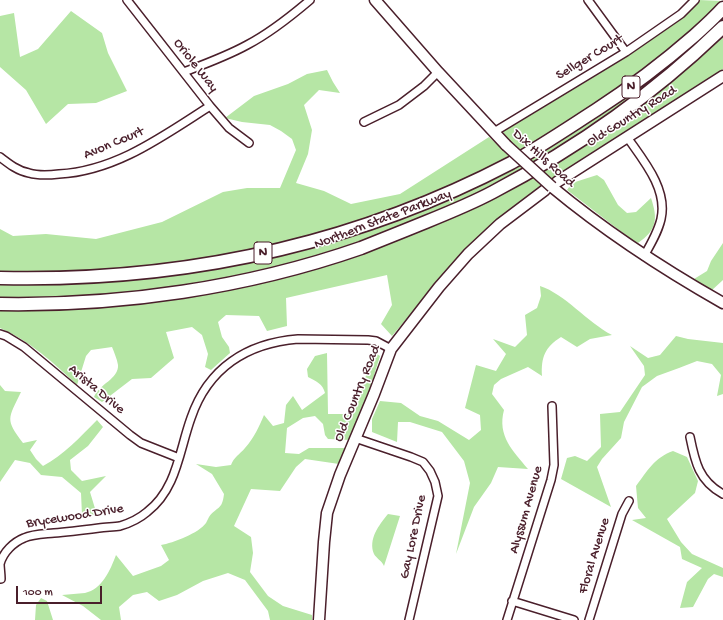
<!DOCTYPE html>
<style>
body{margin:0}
#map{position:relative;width:723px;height:620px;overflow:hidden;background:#fff;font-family:"Gochi Hand",sans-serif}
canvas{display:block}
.scale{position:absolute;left:16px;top:586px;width:86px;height:18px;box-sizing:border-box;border:2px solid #4a1f2b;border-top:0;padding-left:5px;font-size:12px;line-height:14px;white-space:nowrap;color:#4a1f2b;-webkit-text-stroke:3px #fff;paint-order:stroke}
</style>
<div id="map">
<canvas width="723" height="620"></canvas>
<div class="scale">100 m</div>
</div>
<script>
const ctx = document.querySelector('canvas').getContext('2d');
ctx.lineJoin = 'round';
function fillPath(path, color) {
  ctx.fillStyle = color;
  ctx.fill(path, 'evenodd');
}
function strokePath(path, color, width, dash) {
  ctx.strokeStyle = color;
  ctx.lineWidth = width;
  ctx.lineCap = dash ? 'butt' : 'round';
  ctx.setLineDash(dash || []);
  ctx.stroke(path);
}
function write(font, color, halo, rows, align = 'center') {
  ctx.font = font + ' "Gochi Hand",sans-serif';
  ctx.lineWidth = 3;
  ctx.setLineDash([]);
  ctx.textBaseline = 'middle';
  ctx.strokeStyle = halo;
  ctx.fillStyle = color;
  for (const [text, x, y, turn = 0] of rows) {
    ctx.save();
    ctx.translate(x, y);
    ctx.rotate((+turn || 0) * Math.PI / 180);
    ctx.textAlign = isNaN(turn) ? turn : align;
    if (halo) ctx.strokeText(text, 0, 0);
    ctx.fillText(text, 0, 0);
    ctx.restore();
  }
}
fillPath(new Path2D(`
 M 699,0 L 723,1 L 699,25 L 645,73 L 521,152 L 504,136 L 503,130 L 686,11 Z
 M 71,11 L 102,33 L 108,53 L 127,91 L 96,103 L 68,104 L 46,124 L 26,90 L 0,67 L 0,16 L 14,13 L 20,57 L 38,49 Z
 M 723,12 L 723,21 L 702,41 L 610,115 L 535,164 L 527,157 Z
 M 723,37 L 723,69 C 667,108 608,142 552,180 L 539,169 L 636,108 L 693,64 Z
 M 327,70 L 333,82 L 340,93 L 319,90 L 304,105 L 312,130 L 308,154 L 296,183 L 324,191 L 351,204 L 400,194 L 489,137 L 511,157 C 472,176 433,196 392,211 C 288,249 177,270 67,274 C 44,275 22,274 0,273 L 0,229 L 13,236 L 46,234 L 96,239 L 162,222 L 223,192 L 247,188 L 280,188 L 296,150 L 292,139 L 281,131 L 270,125 L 242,122 L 225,118 L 254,96 L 288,84 L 307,74 Z
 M 518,164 L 524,170 L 462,202 L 331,254 L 239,278 L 133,293 L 28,298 L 0,297 L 0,284 L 28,285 L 130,281 L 235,264 L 325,242 Z
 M 530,175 L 543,187 L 467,247 L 392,336 L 381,324 L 392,305 L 387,275 L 286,298 L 287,326 L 267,331 L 259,316 L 226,315 L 218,322 L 222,337 L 229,347 L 230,353 L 211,370 L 205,367 L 208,354 L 202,335 L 192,327 L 166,332 L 174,358 L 151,378 L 132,379 L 102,402 L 94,397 C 99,384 119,379 118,365 C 117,359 114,352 112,347 L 91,350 L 86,356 L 77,385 C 54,363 30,341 0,328 L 0,309 L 79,309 L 197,294 L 318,265 L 392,243 L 467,209 Z
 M 597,175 L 604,180 L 618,205 L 627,213 L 636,212 L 651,198 C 658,219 657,230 638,243 L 632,240 L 567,190 L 572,183 Z
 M 723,243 L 723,280 L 711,291 L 694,279 L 707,271 L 711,261 Z
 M 540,286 C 565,294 587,322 612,335 L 590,339 L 577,347 L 561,337 C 545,347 541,357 542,376 L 528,367 L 501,379 L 494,385 L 492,394 L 504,410 C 497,436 513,451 528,469 L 498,467 L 491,483 L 474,507 L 456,554 L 470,483 L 464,461 L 442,432 L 410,422 L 398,422 L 397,442 L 372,432 L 372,419 L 380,401 L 401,403 L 420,416 L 438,421 L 469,440 L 481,430 L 480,415 L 465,408 L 476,365 L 496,371 L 506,354 L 493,339 L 515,347 L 527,335 L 525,315 L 537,308 L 541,296 Z
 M 676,336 L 688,339 L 723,343 L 723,394 L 717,396 L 721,375 L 712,364 L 697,361 L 679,368 L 657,376 L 642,387 L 624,422 L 621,438 L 602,459 L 597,467 L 611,507 L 561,479 L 567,458 L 575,456 L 587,461 L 601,447 L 600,414 L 620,412 L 645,375 L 644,366 L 630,346 L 648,358 L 660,355 Z
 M 374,352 L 380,356 L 371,385 L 351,440 L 328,439 L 325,435 L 323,424 L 315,416 L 303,418 L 287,428 L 285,453 L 299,454 L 309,448 L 345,448 L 339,464 L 305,459 L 296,467 L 280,491 L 251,489 L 234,526 L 251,537 L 253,553 L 250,572 L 268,596 L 283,606 L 312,615 L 312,620 L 270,620 L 268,611 L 245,580 L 228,573 L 203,581 L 177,595 L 159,601 L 147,592 L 133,595 L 119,607 L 121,620 L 101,620 L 83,606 L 62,595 C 70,594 77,594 85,593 C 102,589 110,571 116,555 L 133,576 L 161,566 L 169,560 L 161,545 C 173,543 199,533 206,523 C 207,521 208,519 209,517 C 217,506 222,511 224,494 L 212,474 L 196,464 L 216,467 L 231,465 C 234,457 240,454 245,448 C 254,438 259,427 264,415 L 273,426 L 284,423 L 286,405 L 293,396 L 302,410 L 325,393 C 323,384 316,381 308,377 L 307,369 L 315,356 L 327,353 L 328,414 L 347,414 L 361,390 Z
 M 0,385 L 5,391 L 21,392 C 8,419 5,419 23,443 L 37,440 L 30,450 L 36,459 L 43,466 C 64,455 80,437 97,420 L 103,427 L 88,446 L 70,460 L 71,470 L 82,481 L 106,476 L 90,492 L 97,515 L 82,515 L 81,493 L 62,477 L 41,475 L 30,463 L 15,460 L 0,482 Z
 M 673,451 L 687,457 L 698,481 L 695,493 L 667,519 L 681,542 L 692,554 L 723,568 L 723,577 L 714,574 L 708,579 L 693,607 L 680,608 L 687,582 L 702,568 L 682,559 L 680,547 L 632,520 L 646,518 L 638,508 L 636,486 C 648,470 654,458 673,451 Z
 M 388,514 L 400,516 L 384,566 C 382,561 376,558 374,554 C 368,539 379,525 388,514 Z
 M 41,598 L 47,601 L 53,620 L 35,620 L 36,605 Z`), '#b6e6a5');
const street = new Path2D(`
 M 127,0 L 210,106 L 229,128 L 249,143
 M 588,0 L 626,52
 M 184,72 C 205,64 227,56 247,45 C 270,33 290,17 310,0
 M 364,122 L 399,105 L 424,86 L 438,72
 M 494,132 L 626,52 L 681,14 L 695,0
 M 627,137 C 643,160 668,189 661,219 C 658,232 651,244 644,256
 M 0,157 C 9,164 18,171 29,173 C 39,176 50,175 59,174 C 116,171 163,136 210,106
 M 0,334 L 6,336 L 24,347 L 130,435 L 141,443 L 179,458
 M 690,437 C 695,462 699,481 723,494
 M 355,438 L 411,457 L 423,462 L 430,471 L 435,482 L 438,496 L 409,620
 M 1,579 C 1,574 0,568 0,564 C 3,552 14,542 24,538 C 33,534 45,534 54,533 C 69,532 84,530 99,528 C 106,527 114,527 120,526 C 130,523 140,518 147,512 C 177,489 179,451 191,418 C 208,368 247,343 298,339 L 368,340 L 376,341 L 391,349
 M 512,601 L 574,620
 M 507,620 L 551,480 L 554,465 L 552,406
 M 589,620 L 622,514 L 629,501`);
const secondary = new Path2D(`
 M 375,0 L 438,72 L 506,145
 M 557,182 L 723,76
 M 552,187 C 605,231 663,269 723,303
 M 319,620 L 324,542 L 327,513 L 340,475 L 374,394 L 391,349 L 439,287 L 468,254 L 500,224 L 545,190`);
const highway = new Path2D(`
 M 0,278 C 179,282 352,246 511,163 C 540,147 568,128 596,110 C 630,88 663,63 694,36 C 704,27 714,18 723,8
 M 0,304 C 121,306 246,288 361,248 C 376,242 391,236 406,230 C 435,218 465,207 493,192 C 577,148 655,93 723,27`);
strokePath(street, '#4a1f2b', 10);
strokePath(secondary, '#4a1f2b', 13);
strokePath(highway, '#4a1f2b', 15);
strokePath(street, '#fff', 7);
strokePath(secondary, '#fff', 10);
strokePath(highway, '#fff', 12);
const secondaryBridge = new Path2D(`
 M 506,145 L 552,187`);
strokePath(secondaryBridge, '#4a1f2b', 13, []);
strokePath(secondaryBridge, '#fff', 10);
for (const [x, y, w] of [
 [631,87,18],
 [263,253,18]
]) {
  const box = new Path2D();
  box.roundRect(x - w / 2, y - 11, w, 22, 3);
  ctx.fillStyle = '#fff';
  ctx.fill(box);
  strokePath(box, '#4a1f2b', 1);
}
write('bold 13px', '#4a1f2b', null, [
 ["N",631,87],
 ["N",263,253]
]);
write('14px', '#4a1f2b', '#fff', [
 ["Sellger Court",590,58,-31],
 ["Oriole Way",195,66,52],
 ["Old Country Road",632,117,-32],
 ["Avon Court",114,144,-23],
 ["Dix Hills Road",543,159,42],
 ["Northern State Parkway",383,220,-21],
 ["Arista Drive",96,390,40],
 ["Old Country Road",358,394,-68],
 ["Alyssum Avenue",527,510,-74],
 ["Brycewood Drive",75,517,-9],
 ["Gay Lore Drive",414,537,-78],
 ["Floral Avenue",595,556,-73]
]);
</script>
